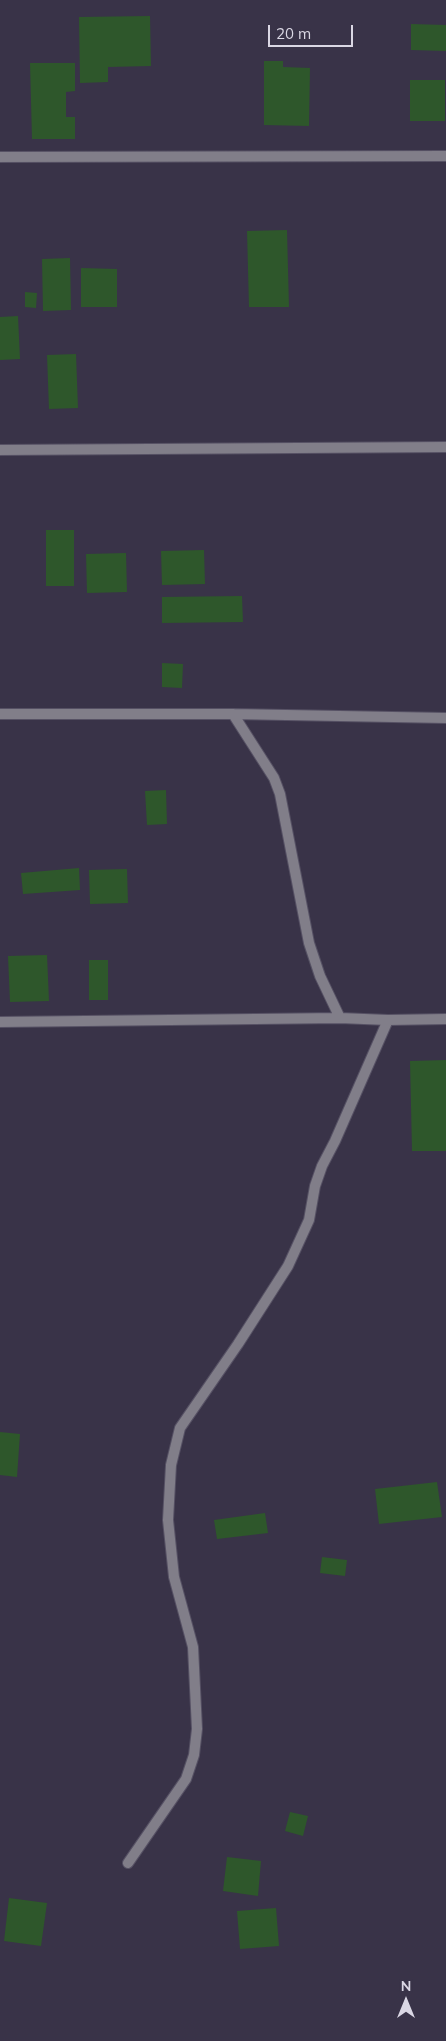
<!DOCTYPE html>
<style>
body{margin:0}
#map{position:relative;width:446px;height:2041px;overflow:hidden;background:#393348;font-family:Mulish,sans-serif}
canvas{display:block}
.north{position:absolute;left:381px;top:1976px;width:50px;height:50px;-webkit-text-stroke:4px #393348;paint-order:stroke;rotate:0deg;font-size:14px;font-weight:700;line-height:20px;text-align:center;color:#dad7e4}
.north::after{content:'';display:block;margin:auto;width:18px;height:22px;background:#dad7e4;clip-path:polygon(50% 0,100% 100%,50% 72%,0 100%)}
.scale{position:absolute;left:268px;top:25px;width:85px;height:22px;box-sizing:border-box;border:2px solid #dad7e4;border-top:0;padding-left:6px;font-size:15px;line-height:18px;white-space:nowrap;color:#dad7e4;-webkit-text-stroke:4px #393348;paint-order:stroke}
</style>
<div id="map">
<canvas width="446" height="2041"></canvas>
<div class="north">N</div>
<div class="scale">20 m</div>
</div>
<script>
const ctx = document.querySelector('canvas').getContext('2d');
ctx.lineJoin = 'round';
function fillPath(path, color) {
  ctx.fillStyle = color;
  ctx.fill(path, 'evenodd');
}
function strokePath(path, color, width, dash) {
  ctx.strokeStyle = color;
  ctx.lineWidth = width;
  ctx.lineCap = dash ? 'butt' : 'round';
  ctx.setLineDash(dash || []);
  ctx.stroke(path);
}
fillPath(new Path2D(`
 M 150,16 L 151,66 L 108,67 L 108,82 L 80,83 L 79,17 Z
 M 411,24 L 446,25 L 446,51 L 411,50 Z
 M 264,61 L 283,61 L 283,67 L 310,68 L 309,126 L 264,125 Z
 M 30,63 L 75,63 L 75,91 L 66,92 L 66,117 L 75,117 L 75,139 L 32,139 Z
 M 410,80 L 445,80 L 445,121 L 410,121 Z
 M 287,230 L 289,307 L 249,307 L 247,231 Z
 M 70,258 L 71,310 L 43,311 L 42,259 Z
 M 81,268 L 117,269 L 117,307 L 81,307 Z
 M 25,292 L 37,293 L 36,308 L 25,307 Z
 M 18,316 L 20,359 L 0,360 L 0,317 Z
 M 76,354 L 78,408 L 49,409 L 47,355 Z
 M 46,530 L 74,530 L 74,586 L 46,586 Z
 M 204,550 L 205,584 L 162,585 L 161,551 Z
 M 126,553 L 127,592 L 87,593 L 86,554 Z
 M 242,596 L 243,622 L 162,623 L 162,597 Z
 M 162,663 L 183,664 L 182,688 L 162,687 Z
 M 166,790 L 167,824 L 147,825 L 145,791 Z
 M 79,868 L 80,890 L 23,894 L 21,873 Z
 M 127,869 L 128,903 L 90,904 L 89,870 Z
 M 47,955 L 49,1001 L 10,1002 L 8,956 Z
 M 89,960 L 108,960 L 108,1000 L 89,1000 Z
 M 446,1060 L 446,1151 L 412,1151 L 410,1061 Z
 M 0,1432 L 20,1434 L 17,1477 L 0,1475 Z
 M 437,1482 L 442,1517 L 379,1524 L 375,1489 Z
 M 265,1513 L 268,1533 L 217,1539 L 214,1520 Z
 M 322,1557 L 347,1560 L 345,1576 L 320,1573 Z
 M 290,1812 L 308,1816 L 303,1836 L 285,1831 Z
 M 227,1857 L 261,1861 L 258,1896 L 223,1891 Z
 M 9,1898 L 47,1903 L 41,1946 L 4,1941 Z
 M 276,1908 L 279,1946 L 240,1949 L 237,1911 Z`), '#2e572b');
const minor = new Path2D(`
 M 0,157 L 446,156
 M 0,450 L 446,447
 M 0,714 L 233,714 L 446,718
 M 233,714 L 274,778 L 280,794 L 309,943 L 320,976 L 340,1018
 M 0,1022 L 340,1018 L 388,1020 L 446,1019
 M 128,1863 L 186,1779 L 194,1755 L 197,1729 L 193,1647 L 174,1577 L 168,1520 L 171,1465 L 180,1428 L 238,1344 L 288,1266 L 309,1220 L 315,1186 L 322,1166 L 335,1141 L 388,1020`);
strokePath(minor, '#565164', 12);
strokePath(minor, '#817e89', 10);
</script>
